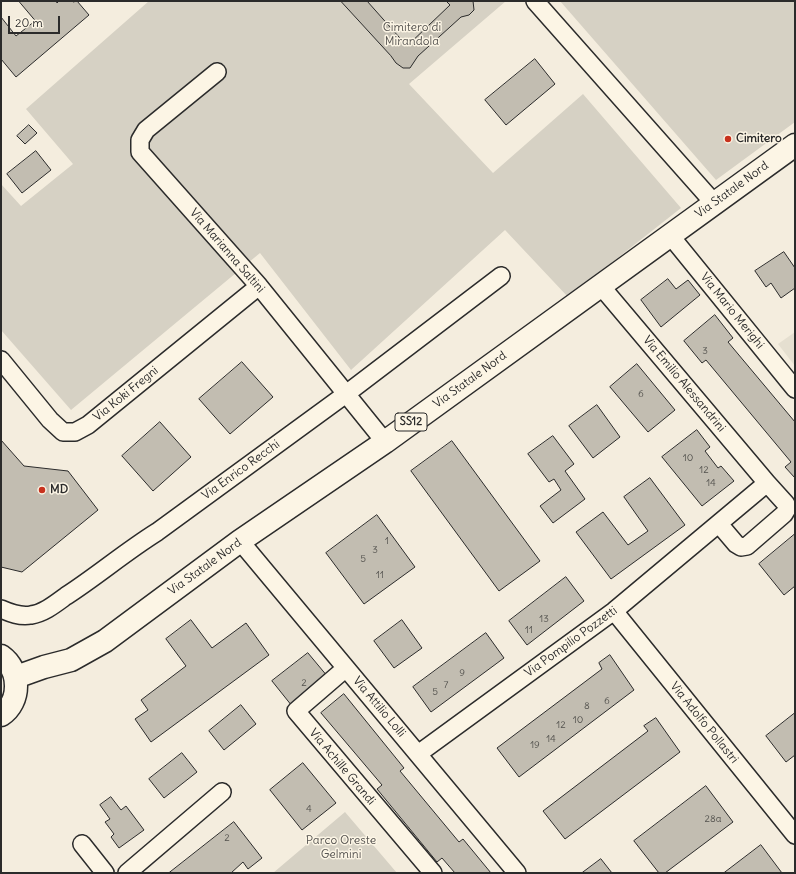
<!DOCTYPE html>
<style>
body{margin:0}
#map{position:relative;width:796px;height:874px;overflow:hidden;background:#f4edde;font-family:Delius,sans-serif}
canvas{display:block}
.frame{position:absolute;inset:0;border:2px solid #2b2b2b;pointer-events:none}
.scale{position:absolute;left:8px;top:16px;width:52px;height:18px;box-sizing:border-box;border:2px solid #2b2b2b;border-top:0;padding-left:5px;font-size:12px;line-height:14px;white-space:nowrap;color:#2b2b2b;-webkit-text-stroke:3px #fcf5e5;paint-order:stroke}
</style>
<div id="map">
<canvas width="796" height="874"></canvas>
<div class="frame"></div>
<div class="scale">20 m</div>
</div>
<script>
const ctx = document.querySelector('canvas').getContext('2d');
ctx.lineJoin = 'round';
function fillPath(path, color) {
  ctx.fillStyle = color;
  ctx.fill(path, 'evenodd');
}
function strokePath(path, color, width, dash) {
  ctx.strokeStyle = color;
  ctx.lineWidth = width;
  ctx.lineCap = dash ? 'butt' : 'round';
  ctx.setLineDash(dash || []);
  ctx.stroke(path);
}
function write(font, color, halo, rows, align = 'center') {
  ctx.font = font + ' Delius,sans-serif';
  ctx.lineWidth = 3;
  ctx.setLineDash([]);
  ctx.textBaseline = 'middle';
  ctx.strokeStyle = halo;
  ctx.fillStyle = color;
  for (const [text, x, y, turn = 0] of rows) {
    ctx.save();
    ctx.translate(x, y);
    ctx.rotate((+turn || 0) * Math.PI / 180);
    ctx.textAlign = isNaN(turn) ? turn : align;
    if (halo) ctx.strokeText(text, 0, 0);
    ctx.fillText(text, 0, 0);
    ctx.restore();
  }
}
fillPath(new Path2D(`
 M 795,332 L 795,366 L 778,344 Z`), '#e5dfd0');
fillPath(new Path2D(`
 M 149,1 L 506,1 L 409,84 L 493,173 L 583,94 L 681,208 L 568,297 L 505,230 L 351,370 L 260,253 L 71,410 L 1,330 L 1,184 L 21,206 L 73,164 L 26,109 Z
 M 560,1 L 795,1 L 795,122 L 716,180 Z
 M 345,812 L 397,873 L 273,873 Z`), '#d6d1c4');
const building = new Path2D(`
 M 19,1 L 56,1 L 57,3 L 59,1 L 72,1 L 73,2 L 77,1 L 89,15 L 16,77 L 1,59 L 1,17 L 16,36 L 35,21 Z
 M 341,1 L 367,1 L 407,46 L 450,5 L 446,1 L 473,1 L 474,10 L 469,15 L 461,17 L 418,56 L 410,68 L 403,68 L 396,63 L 391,56 Z
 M 535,59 L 555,84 L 506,125 L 485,100 Z
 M 29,125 L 37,133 L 25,144 L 17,136 Z
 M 36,151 L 51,170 L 22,193 L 7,174 Z
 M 784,252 L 795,268 L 795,288 L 781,298 L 771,283 L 766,287 L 755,271 Z
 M 668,279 L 676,289 L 688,280 L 700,295 L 661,327 L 641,300 Z
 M 715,315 L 733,338 L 728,342 L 795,422 L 795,478 L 785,467 L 791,462 L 706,360 L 702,363 L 684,341 Z
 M 242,362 L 273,397 L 230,434 L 199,399 Z
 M 637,364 L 675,410 L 648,432 L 610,387 Z
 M 597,405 L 620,437 L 593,458 L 569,426 Z
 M 160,422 L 191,457 L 153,491 L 122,456 Z
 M 697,430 L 710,447 L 705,451 L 718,468 L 721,466 L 734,481 L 702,506 L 662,457 Z
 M 553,436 L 574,464 L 565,471 L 585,499 L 553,523 L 540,506 L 561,490 L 554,479 L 549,482 L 528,454 Z
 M 1,440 L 24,466 L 68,471 L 98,510 L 22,572 L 1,567 Z
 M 452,441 L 540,561 L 499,591 L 411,471 Z
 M 650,478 L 685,525 L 611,579 L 576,532 L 603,512 L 628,545 L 648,531 L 624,497 Z
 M 377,515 L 415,567 L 364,604 L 326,553 Z
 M 795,534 L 795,586 L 784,595 L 759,564 Z
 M 566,577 L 584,601 L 527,645 L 509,621 Z
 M 191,620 L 212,648 L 246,623 L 269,655 L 151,742 L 135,719 L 148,710 L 141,700 L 186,666 L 166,639 Z
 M 402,620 L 422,648 L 394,668 L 374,641 Z
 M 486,633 L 504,658 L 431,712 L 413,687 Z
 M 308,653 L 328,677 L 292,706 L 272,681 Z
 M 610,655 L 634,690 L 519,777 L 497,748 L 602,669 L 599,663 Z
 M 344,694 L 404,768 L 400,771 L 459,842 L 463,839 L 491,873 L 455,873 L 442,858 L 437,862 L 377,789 L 382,785 L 321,713 Z
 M 241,705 L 256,724 L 224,750 L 209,731 Z
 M 795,713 L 795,755 L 786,762 L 766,736 Z
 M 656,718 L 680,752 L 565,839 L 543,811 L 648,731 L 644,726 Z
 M 182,753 L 197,772 L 164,798 L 149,779 Z
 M 303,763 L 336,803 L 302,830 L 270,790 Z
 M 706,786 L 733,822 L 665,873 L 659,873 L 634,841 Z
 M 111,797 L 121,810 L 126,806 L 144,830 L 119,848 L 111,837 L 114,834 L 105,822 L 110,819 L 100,805 Z
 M 234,822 L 262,858 L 248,869 L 243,862 L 231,873 L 169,873 Z
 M 761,845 L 782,873 L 724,873 Z
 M 601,859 L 612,873 L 582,873 Z`);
fillPath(building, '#c2bdb1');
strokePath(building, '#2b2b2b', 1);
const minor = new Path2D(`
 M 535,1 L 714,203
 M 217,72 L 146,130 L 140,140 L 140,152 L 259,286 L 385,442
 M 669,234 L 795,389
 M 1,360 L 50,420 L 63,432 L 75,432 L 88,425 L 259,286
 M 719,524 L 736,544 L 741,547 L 747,546 L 784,514 L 787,509 L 786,504 L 767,483
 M 240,541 L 517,873
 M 1,609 C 10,613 20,617 31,615 C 44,613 55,604 66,596 C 97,576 125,552 157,532 L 346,394 L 501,276
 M 614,611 L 795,835
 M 346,668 L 296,711 L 433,873
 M 418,754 L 614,611 L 767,483 L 600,285
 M 82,844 L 105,873
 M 127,873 L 222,792`);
const major = new Path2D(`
 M 1,656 C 21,670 21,702 1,715
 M 16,677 L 44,667 L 71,660 L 105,641 L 240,541 L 385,442 L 795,145`);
strokePath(minor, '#2b2b2b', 20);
strokePath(major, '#2b2b2b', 25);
strokePath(minor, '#fcf5e5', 17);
strokePath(major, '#fcf5e5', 22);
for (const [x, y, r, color] of [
 [728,139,4,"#c8321e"],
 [42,490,4,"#c8321e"]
]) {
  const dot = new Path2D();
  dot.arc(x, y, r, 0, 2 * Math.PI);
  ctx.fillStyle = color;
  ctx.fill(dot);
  strokePath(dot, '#fcf5e5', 1.5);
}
write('10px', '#51504c', null, [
 ["3",705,351],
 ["6",641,394],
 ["10",688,458],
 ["12",704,470],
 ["14",711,483],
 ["1",387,541],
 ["3",375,550],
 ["5",363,559],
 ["11",380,575],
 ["13",544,619],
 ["11",529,630],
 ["9",462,673],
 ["2",304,683],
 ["7",446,685],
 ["5",435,692],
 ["6",607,701],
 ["8",587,706],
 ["10",578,720],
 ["12",561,725],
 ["14",551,739],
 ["19",535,745],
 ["4",309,809],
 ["28a",713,819],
 ["2",227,838]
]);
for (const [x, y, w] of [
 [411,422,32]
]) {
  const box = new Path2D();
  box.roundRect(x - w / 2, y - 9, w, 18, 3);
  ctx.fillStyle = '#fcf5e5';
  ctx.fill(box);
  strokePath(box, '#2b2b2b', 1);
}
write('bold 11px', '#2b2b2b', null, [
 ["SS12",411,422]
]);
write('12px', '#565451', '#fcf5e5', [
 ["Cimitero di",412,28],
 ["Mirandola",412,42],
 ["Parco Oreste",341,841],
 ["Gelmini",341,855]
]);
write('bold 12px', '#2b2b2b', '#fcf5e5', [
 ["Cimitero",736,139],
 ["MD",50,490]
], 'left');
write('12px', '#2b2b2b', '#fcf5e5', [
 ["Via Statale Nord",732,190,-36],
 ["Via Marianna Saltini",227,251,49],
 ["Via Mario Merighi",732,311,51],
 ["Via Statale Nord",470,380,-36],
 ["Via Emilio Alessandrini",684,384,50],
 ["Via Koki Fregni",126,394,-39],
 ["Via Enrico Recchi",241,470,-36],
 ["Via Statale Nord",205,567,-36],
 ["Via Pompilio Pozzetti",571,642,-36],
 ["Via Attilio Lolli",379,707,50],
 ["Via Adolfo Pollastri",704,723,51],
 ["Via Achille Grandi",342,767,50]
]);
</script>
